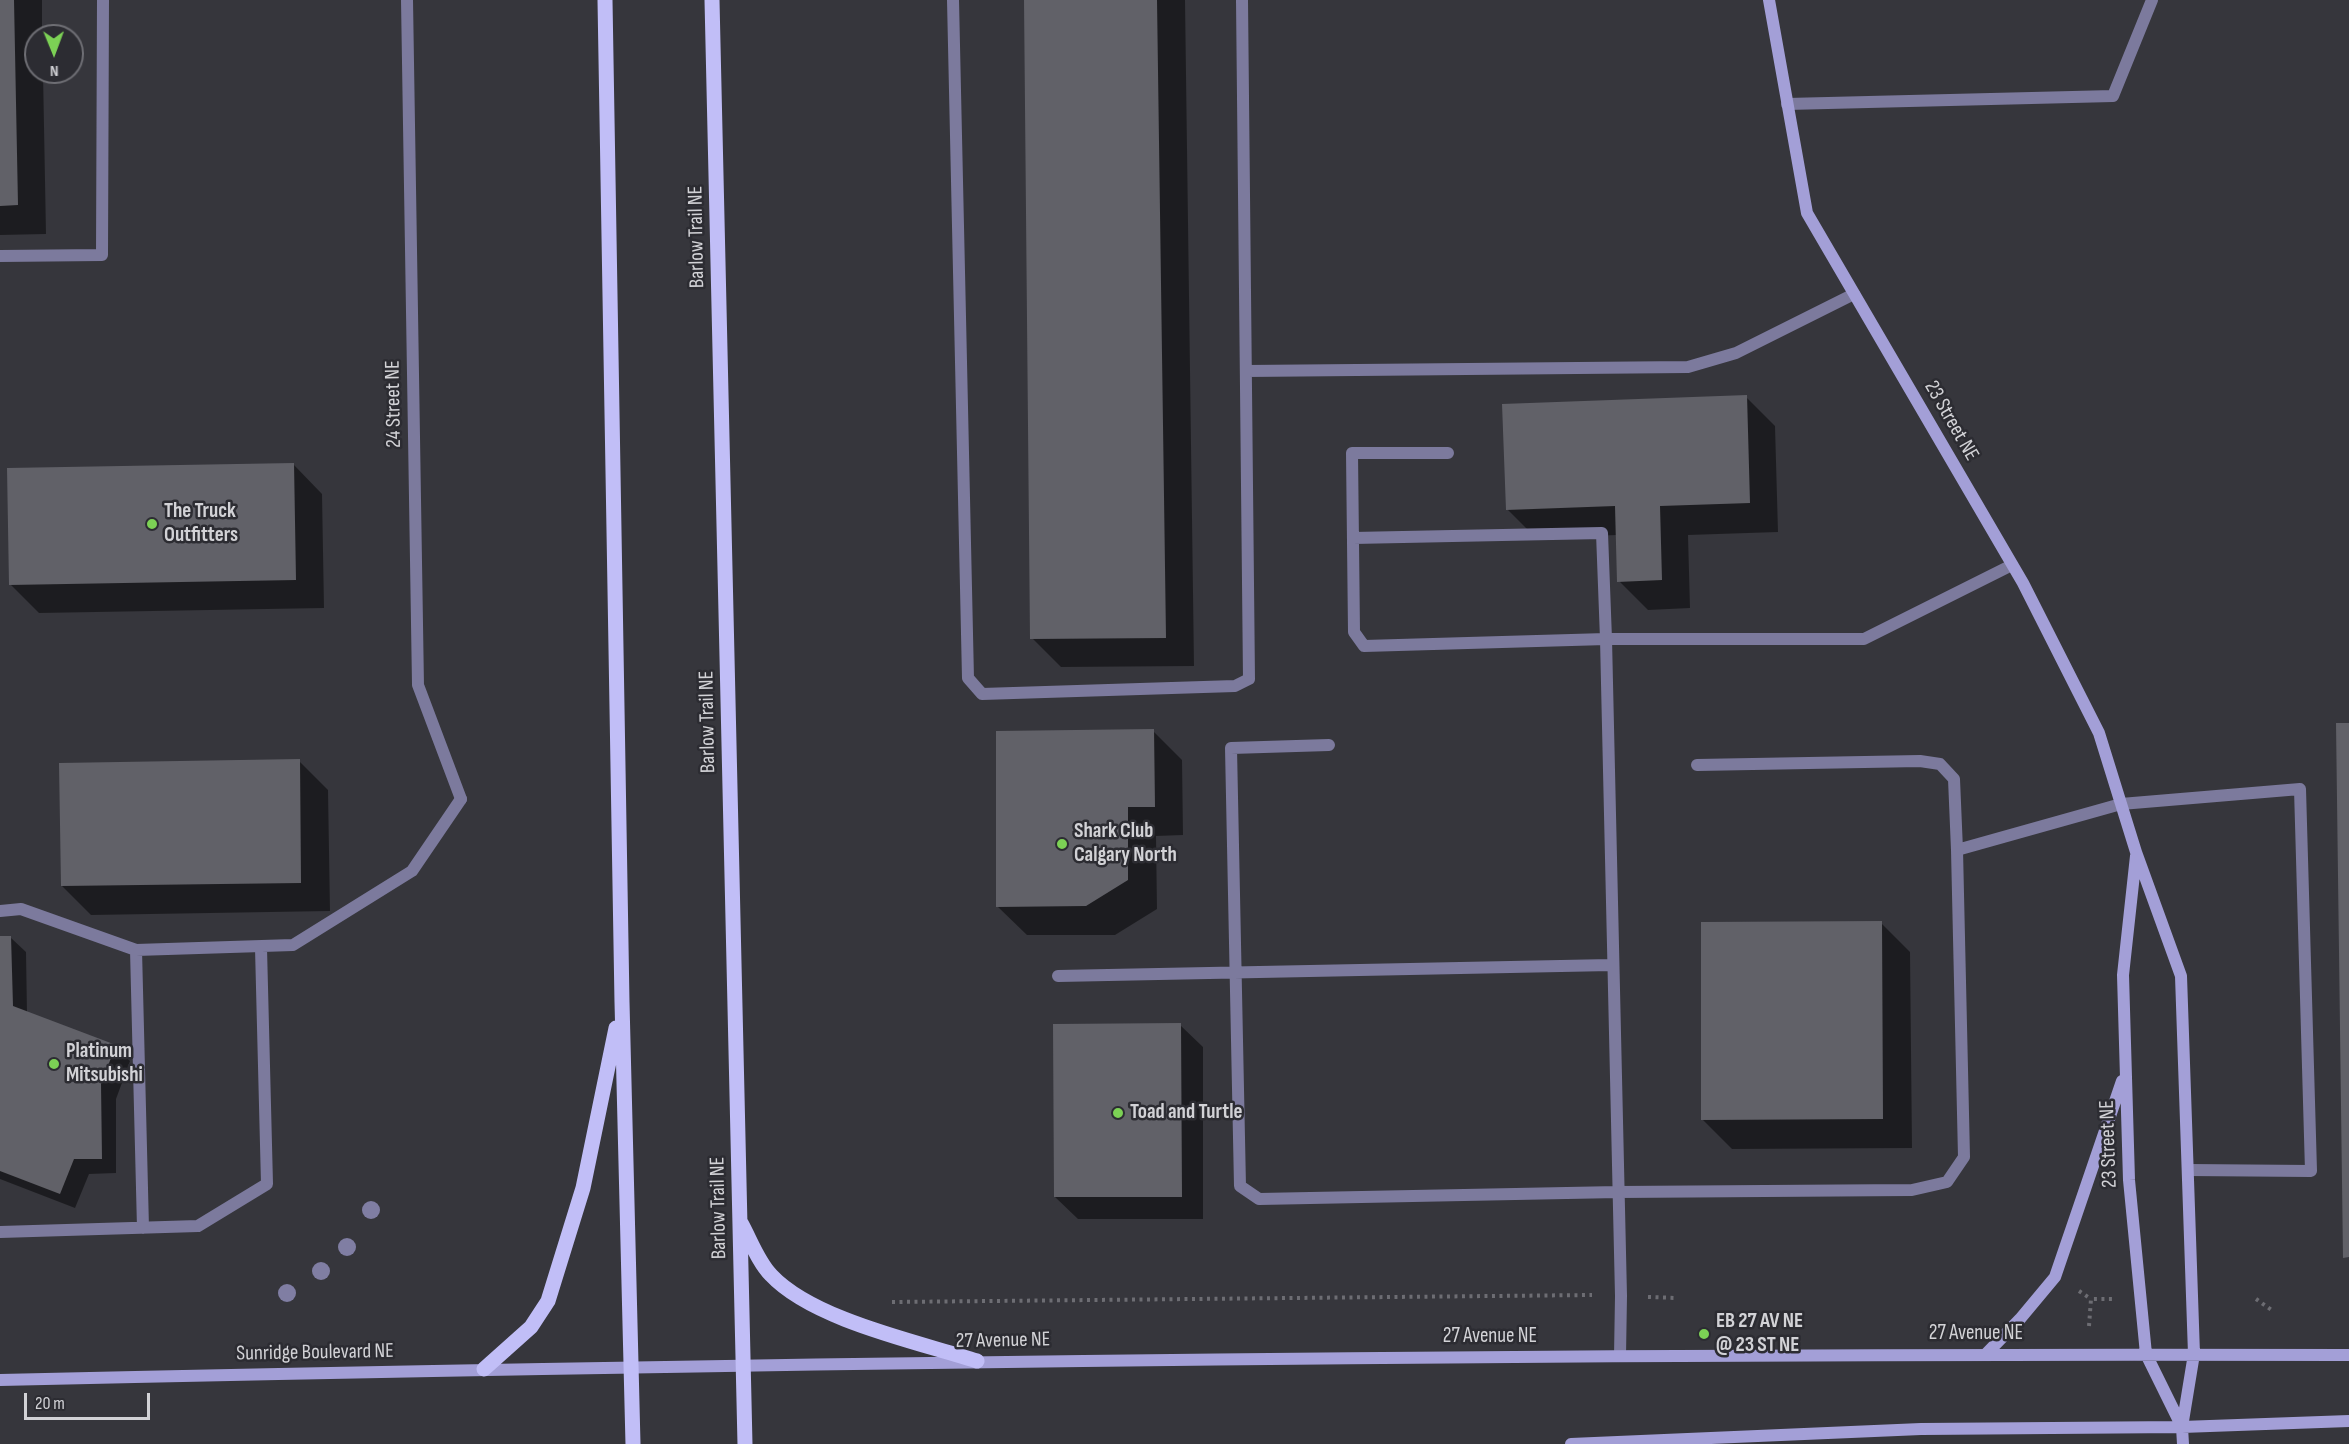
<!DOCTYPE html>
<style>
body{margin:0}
#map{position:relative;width:2349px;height:1444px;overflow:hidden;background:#36363c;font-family:"Sofia Sans Condensed",sans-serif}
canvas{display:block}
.north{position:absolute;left:24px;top:24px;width:60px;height:60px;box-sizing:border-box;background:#2c2c32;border:2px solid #6e6e74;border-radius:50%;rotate:179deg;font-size:16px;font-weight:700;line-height:24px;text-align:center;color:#d2d2d6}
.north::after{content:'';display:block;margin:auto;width:21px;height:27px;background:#7cd155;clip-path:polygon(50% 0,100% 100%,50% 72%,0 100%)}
.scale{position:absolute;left:24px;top:1393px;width:126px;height:27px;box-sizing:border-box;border:3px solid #d2d2d6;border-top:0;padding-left:8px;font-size:18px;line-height:21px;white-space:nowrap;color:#d2d2d6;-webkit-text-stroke:4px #2c2c32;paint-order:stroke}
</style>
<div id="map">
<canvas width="2349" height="1444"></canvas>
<div class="north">N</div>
<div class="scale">20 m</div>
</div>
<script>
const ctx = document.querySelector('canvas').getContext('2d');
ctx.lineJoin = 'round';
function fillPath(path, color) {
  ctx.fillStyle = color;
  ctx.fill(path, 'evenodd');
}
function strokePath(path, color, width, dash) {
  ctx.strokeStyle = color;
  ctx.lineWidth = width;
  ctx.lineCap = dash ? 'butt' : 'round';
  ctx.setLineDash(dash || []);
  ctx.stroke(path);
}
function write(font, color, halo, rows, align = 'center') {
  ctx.font = font + ' "Sofia Sans Condensed",sans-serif';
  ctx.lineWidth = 5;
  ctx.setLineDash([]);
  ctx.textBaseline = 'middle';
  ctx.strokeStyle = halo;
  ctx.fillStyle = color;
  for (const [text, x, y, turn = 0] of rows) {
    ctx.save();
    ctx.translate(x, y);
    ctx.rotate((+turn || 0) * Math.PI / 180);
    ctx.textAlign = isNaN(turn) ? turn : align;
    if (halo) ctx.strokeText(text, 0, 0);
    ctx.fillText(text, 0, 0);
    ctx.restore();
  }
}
fillPath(new Path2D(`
 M 0,0 L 42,0 L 42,36 L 36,36 L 36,72 L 43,72 L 46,234 L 0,235 Z
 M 1025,0 L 1185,0 L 1194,666 L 1061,667 L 1032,638 Z
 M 1746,397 L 1775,426 L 1778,532 L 1688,535 L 1690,608 L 1648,610 L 1619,581 L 1617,535 L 1536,538 L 1507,509 Z
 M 294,465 L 322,494 L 324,608 L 39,613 L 10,584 Z
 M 1153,731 L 1182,760 L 1183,835 L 1156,836 L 1157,909 L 1115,935 L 1027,935 L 998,907 Z
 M 299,761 L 328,790 L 330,911 L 91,915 L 62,886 Z
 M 1881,923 L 1910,952 L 1912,1148 L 1732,1149 L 1703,1120 Z
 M 0,937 L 10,937 L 26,952 L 27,1013 L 115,1046 L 130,1061 L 116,1099 L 116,1173 L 89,1174 L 75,1208 L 0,1179 Z
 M 1180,1025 L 1203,1047 L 1203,1219 L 1078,1219 L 1055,1197 Z`), '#0007');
fillPath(new Path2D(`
 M 0,0 L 14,0 L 18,205 L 0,206 Z
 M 1024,0 L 1157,0 L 1166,638 L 1030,639 Z
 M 1747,395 L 1750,503 L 1660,506 L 1662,580 L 1617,582 L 1615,506 L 1506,510 L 1502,404 Z
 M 294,463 L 296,580 L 9,585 L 7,468 Z
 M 2336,723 L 2349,723 L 2349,1257 L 2343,1258 Z
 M 1154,729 L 1155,807 L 1128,807 L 1128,880 L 1086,906 L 996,907 L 996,731 Z
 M 300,759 L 301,883 L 61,886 L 59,763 Z
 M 1882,921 L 1883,1119 L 1701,1120 L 1701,922 Z
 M 0,936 L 11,936 L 13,1006 L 116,1045 L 101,1084 L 102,1159 L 74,1159 L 60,1194 L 0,1171 Z
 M 1181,1023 L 1182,1197 L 1054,1197 L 1053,1024 Z`), '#616168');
strokePath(new Path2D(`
 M 2079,1291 L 2091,1299
 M 1648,1297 L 1677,1298
 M 2256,1299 L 2273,1311
 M 892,1302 L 1592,1295
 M 2089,1326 L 2091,1299 L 2113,1299`), '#6d6d73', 4, [3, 4.5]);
strokePath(new Path2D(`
 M 953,0 L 968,678 L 982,694 L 1235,686 L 1249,679 L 1242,0
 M 1787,104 L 2113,96 L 2152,0
 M 0,256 L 102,255 L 103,0
 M 1246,371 L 1688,367 L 1736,353 L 1854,294
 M 1353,538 L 1602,533 L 1606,639 L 1364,646 L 1354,632 L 1352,453 L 1448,453
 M 1329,745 L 1231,748 L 1240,1186 L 1259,1199 L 1618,1192 L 1912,1190 L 1947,1182 L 1964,1157 L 1957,850 L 2121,804 L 2300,789 L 2311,1171 L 2188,1170
 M 1697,765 L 1920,761 L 1940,764 L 1954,779 L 1957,850
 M 0,911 L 21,909 L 136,950 L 293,945 L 412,871 L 461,799
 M 136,950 L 143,1228
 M 1058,976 L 1611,965
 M 0,1232 L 198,1226 L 267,1184 L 261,948
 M 1620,1356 L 1621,1296 L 1606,639 L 1864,639 L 2012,565`), '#7c7a9d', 12);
strokePath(new Path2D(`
 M 407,0 L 418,685 L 461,799`), '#7c7a9d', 12);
strokePath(new Path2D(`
 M 1769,0 L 1807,213 L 2023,583 L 2099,733 L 2136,852 L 2181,976 L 2194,1354 L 2182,1427 L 2183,1444
 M 2136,856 L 2123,975 L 2129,1180 L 2146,1354 L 2182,1427
 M 1987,1353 L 2020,1319 L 2055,1277 L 2122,1081
 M 0,1380 C 783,1362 1566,1353 2349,1355
 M 1571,1444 L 1921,1429 L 2182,1427 L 2349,1421`), '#a39fd7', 12);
strokePath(new Path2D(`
 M 605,0 L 622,1002 L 633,1444
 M 712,0 L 745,1444
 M 741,1223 C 750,1239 758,1262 771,1275 C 813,1320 918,1342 977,1361
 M 484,1369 L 531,1327 L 548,1301 L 583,1188 L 616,1028`), '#c1bef7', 15);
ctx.fillStyle = '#807ea3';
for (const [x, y] of [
 [371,1210],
 [347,1247],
 [321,1271],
 [287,1293]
]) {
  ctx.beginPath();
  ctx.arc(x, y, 9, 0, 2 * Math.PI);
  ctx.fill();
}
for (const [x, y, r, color] of [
 [152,524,6,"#7cd155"],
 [1062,844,6,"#7cd155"],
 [54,1064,6,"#7cd155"],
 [1118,1113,6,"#7cd155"],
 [1704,1334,6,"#7cd155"]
]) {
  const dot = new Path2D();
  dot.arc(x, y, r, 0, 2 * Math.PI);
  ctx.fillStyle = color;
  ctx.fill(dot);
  strokePath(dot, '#2c2c32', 2);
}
write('21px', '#d2d2d6', '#2c2c32', [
 ["Barlow Trail NE",697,237,-91],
 ["24 Street NE",394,404,-91],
 ["23 Street NE",1951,421,60],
 ["Barlow Trail NE",708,722,-91],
 ["23 Street NE",2109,1144,-92],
 ["Barlow Trail NE",719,1208,-91],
 ["27 Avenue NE",1976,1334],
 ["27 Avenue NE",1490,1337],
 ["27 Avenue NE",1003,1341,-1],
 ["Sunridge Boulevard NE",315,1353,-1]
]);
write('bold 21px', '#d2d2d6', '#2c2c32', [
 ["The Truck",164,512],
 ["Outfitters",164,536],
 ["Shark Club",1074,832],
 ["Calgary North",1074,856],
 ["Platinum",66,1052],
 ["Mitsubishi",66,1076],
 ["Toad and Turtle",1130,1113],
 ["EB 27 AV NE",1716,1322],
 ["@ 23 ST NE",1716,1346]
], 'left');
</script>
